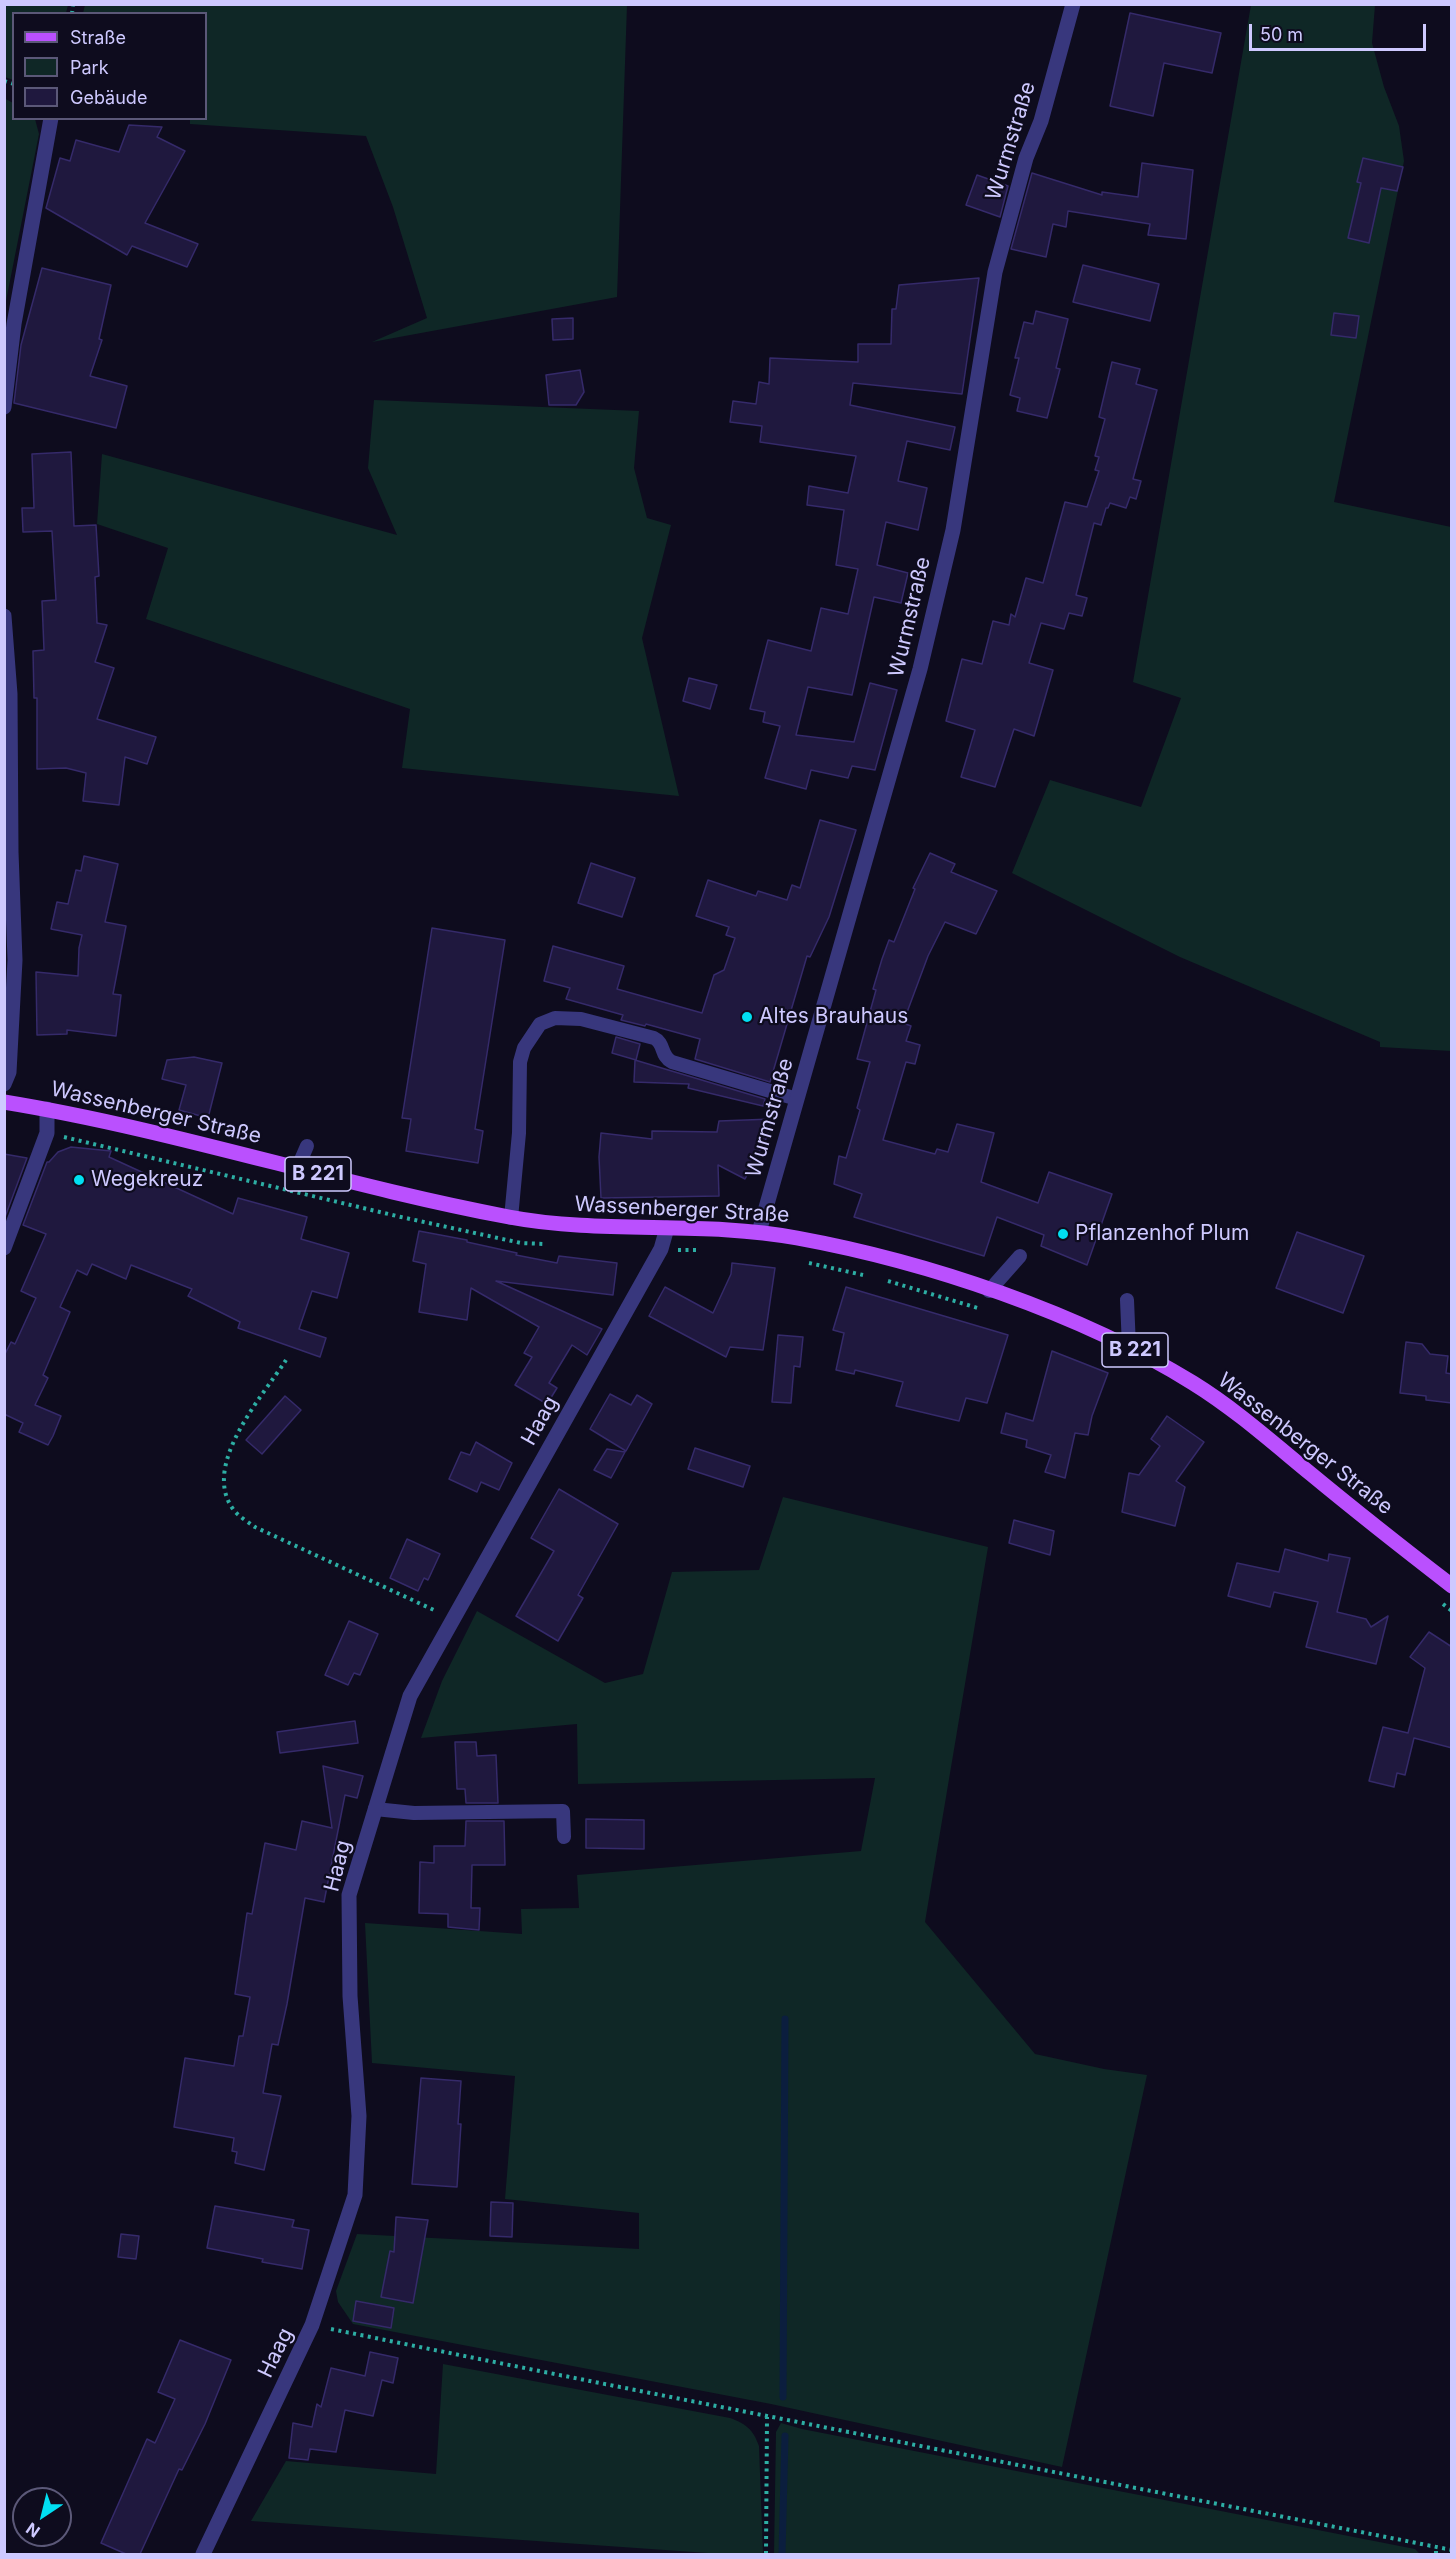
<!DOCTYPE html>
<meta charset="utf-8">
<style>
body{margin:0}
#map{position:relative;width:1456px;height:2559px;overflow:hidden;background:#0e0c1e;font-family:Inter,sans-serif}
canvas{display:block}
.frame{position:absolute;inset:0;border:6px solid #cec9ff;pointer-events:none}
.legend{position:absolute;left:12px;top:12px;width:195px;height:108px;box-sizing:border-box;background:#0e0c1e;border:2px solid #5b5878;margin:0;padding:8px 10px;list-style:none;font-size:18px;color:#cec9ff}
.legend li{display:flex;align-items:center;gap:12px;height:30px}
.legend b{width:30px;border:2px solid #5b5878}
.north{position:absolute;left:12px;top:2487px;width:60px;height:60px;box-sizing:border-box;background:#0e0c1e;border:2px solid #5b5878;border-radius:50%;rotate:215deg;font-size:16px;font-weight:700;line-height:24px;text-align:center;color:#cec9ff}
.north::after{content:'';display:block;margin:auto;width:21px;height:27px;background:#01dff2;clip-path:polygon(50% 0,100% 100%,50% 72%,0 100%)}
.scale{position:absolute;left:1249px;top:24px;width:177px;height:27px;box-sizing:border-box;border:3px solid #cec9ff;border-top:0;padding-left:8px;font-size:18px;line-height:21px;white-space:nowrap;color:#cec9ff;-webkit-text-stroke:4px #0e0c1e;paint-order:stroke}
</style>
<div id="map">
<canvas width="1456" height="2559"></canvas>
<div class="frame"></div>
<ul class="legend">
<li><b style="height:8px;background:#ba50fe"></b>Straße</li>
<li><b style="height:16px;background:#0f2726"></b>Park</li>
<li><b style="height:16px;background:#1f183e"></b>Gebäude</li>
</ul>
<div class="north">N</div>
<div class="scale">50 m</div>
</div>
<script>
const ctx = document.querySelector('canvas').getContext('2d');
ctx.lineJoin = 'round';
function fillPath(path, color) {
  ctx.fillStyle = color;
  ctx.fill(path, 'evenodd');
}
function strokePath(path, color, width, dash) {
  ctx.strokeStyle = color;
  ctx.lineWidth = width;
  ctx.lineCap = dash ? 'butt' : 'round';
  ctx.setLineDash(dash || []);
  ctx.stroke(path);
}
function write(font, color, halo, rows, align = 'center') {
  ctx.font = font + ' Inter,sans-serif';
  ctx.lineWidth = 4.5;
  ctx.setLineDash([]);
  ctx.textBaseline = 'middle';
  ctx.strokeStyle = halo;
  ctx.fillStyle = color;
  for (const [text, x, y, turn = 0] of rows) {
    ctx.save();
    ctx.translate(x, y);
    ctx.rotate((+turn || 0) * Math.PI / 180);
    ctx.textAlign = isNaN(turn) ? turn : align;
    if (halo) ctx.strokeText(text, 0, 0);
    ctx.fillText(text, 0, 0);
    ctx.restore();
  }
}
fillPath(new Path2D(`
 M 5,4 L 68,5 L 66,13 L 14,14 L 13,80 L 5,77 Z
 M 85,5 L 627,5 L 617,297 L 372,342 L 427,318 L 393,207 L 366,136 L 190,124 L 190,119 L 206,118 L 206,14 L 83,13 Z
 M 1251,5 L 1375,5 L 1372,43 L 1384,87 L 1399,126 L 1404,161 L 1334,502 L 1451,527 L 1451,1051 L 1380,1047 L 1380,1042 L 1180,957 L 1012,873 L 1050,780 L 1141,807 L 1181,698 L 1133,682 Z
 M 4,98 L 13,103 L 14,118 L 35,119 L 39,134 L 5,306 Z
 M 374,400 L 639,411 L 634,468 L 647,518 L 671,525 L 642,638 L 679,796 L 402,768 L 410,709 L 146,619 L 168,548 L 97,524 L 102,454 L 397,535 L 368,468 Z
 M 783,1497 L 988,1547 L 925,1922 L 1035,2054 L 1104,2069 L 1147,2075 L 1062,2467 L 771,2404 L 353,2324 L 338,2302 L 336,2291 L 357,2234 L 639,2249 L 639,2213 L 505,2199 L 515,2076 L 372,2063 L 365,1923 L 522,1934 L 521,1909 L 579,1908 L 577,1875 L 861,1851 L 875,1778 L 578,1784 L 577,1724 L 421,1738 L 442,1681 L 477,1611 L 605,1683 L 643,1674 L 672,1572 L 759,1570 Z
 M 443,2364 L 730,2418 C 746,2424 753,2429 759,2446 L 763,2554 L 722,2554 L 251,2521 L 286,2461 L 436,2474 Z
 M 781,2423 L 802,2429 L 1415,2549 L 1420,2554 L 774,2554 L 776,2432 Z`), '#0f2726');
strokePath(new Path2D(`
 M 783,2397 L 785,2019
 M 782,2554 L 785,2436`), '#0b1e3e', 7);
const building = new Path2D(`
 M 1130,13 L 1221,33 L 1212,73 L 1164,63 L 1153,116 L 1110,106 Z
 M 129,125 L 162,127 L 157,137 L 185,151 L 145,223 L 198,244 L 187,267 L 132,246 L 127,255 L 46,208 L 60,158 L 70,161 L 76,140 L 119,152 Z
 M 1363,158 L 1403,167 L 1397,191 L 1381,188 L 1369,243 L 1348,238 L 1361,183 L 1357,182 Z
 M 1142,163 L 1193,170 L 1186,239 L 1148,235 L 1150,224 L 1068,211 L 1066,227 L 1053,224 L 1046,257 L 1011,249 L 1032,173 L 1102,195 L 1102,192 L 1138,197 Z
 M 977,175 L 1008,186 L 1000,217 L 966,205 Z
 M 1083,265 L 1159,284 L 1150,321 L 1073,302 Z
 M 42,268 L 111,285 L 99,339 L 102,340 L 90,376 L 127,386 L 116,428 L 14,403 L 21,345 Z
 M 979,278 L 962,394 L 853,383 L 850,405 L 955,427 L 950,450 L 907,441 L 898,481 L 927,488 L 918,530 L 886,522 L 877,565 L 908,573 L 901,603 L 874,597 L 852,695 L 808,687 L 796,735 L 854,742 L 870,683 L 897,690 L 875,770 L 852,766 L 848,778 L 811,770 L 806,789 L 765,778 L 780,726 L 763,722 L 765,712 L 750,709 L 768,640 L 811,651 L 821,608 L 848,614 L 858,569 L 836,565 L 844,510 L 807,505 L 809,486 L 848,493 L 856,456 L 760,442 L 762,426 L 730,422 L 733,401 L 756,404 L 759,382 L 769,384 L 770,358 L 858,362 L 858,344 L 891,344 L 892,309 L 896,309 L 899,285 Z
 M 1036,311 L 1068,319 L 1056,368 L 1060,369 L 1047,418 L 1017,411 L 1020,398 L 1010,395 L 1019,358 L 1015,358 L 1024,322 L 1033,324 Z
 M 1334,313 L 1359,316 L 1356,338 L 1331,335 Z
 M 573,318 L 573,339 L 553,340 L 552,319 Z
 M 1112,362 L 1140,369 L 1136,384 L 1157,390 L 1133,479 L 1141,481 L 1136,499 L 1130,497 L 1126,508 L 1110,503 L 1108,508 L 1106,508 L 1101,525 L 1094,523 L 1076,595 L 1087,598 L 1082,616 L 1069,613 L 1064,629 L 1041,623 L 1029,663 L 1053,670 L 1034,736 L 1014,729 L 995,787 L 961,777 L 975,730 L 946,721 L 962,659 L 982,664 L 993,621 L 1009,625 L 1011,614 L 1015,617 L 1026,578 L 1043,583 L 1065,502 L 1087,507 L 1099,471 L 1095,470 L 1099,457 L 1095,456 L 1105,419 L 1099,417 Z
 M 580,370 L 584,392 L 576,405 L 549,405 L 546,375 Z
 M 71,452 L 74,526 L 96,525 L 99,576 L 95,577 L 97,623 L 107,625 L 95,662 L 114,668 L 97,719 L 156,737 L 147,764 L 125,757 L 119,805 L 83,801 L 86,773 L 66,768 L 37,769 L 37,698 L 34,698 L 33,651 L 44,650 L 42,601 L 56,600 L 52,531 L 23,532 L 22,508 L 34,508 L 32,454 Z
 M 689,678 L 717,685 L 710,709 L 683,701 Z
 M 820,820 L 856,830 L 829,917 L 810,957 L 807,956 L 770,1082 L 695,1059 L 700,1039 L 646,1024 L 645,1026 L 621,1020 L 623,1015 L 566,999 L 570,988 L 544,981 L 553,946 L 624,966 L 617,989 L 702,1013 L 714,975 L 724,970 L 735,938 L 726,935 L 729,927 L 696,916 L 708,880 L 756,896 L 758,891 L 787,900 L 792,885 L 800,888 Z
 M 930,853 L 955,864 L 951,872 L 997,891 L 976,934 L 945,922 L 928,956 L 903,1023 L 911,1026 L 906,1041 L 920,1045 L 915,1064 L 906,1062 L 883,1140 L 935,1154 L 937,1149 L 948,1152 L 957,1124 L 994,1133 L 981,1182 L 1038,1203 L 1049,1172 L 1112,1194 L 1087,1265 L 1041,1246 L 1044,1235 L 997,1217 L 984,1256 L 854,1217 L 862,1194 L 834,1184 L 839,1156 L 846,1158 L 860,1110 L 857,1108 L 870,1062 L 857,1059 L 876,990 L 873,989 L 882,959 L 889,940 L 894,942 L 915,889 L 913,888 Z
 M 84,856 L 118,864 L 105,922 L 126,926 L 113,994 L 121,995 L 116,1036 L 67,1030 L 67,1034 L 37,1035 L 36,972 L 78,976 L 79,948 L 82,935 L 51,929 L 57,902 L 68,904 L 76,870 L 81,871 Z
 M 591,863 L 635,878 L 622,917 L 578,903 Z
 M 432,928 L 505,940 L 475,1129 L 483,1131 L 478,1163 L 406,1151 L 411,1119 L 402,1118 Z
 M 616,1037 L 640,1044 L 636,1060 L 612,1053 Z
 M 194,1057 L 222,1063 L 208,1118 L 179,1110 L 186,1085 L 162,1079 L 167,1060 Z
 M 635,1060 L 765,1099 L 763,1106 L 688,1088 L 689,1084 L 634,1082 Z
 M 772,1119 L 767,1137 L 745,1179 L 718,1165 L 719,1196 L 601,1198 L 599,1157 L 601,1133 L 652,1139 L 652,1131 L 717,1132 L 719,1121 Z
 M 71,1147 L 111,1151 L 109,1157 L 233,1214 L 238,1198 L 307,1217 L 301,1239 L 349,1253 L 337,1298 L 312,1291 L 299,1329 L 326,1338 L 320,1357 L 238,1328 L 240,1322 L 188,1296 L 192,1289 L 131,1265 L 126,1279 L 92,1264 L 87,1275 L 77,1270 L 60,1307 L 70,1312 L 43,1375 L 48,1378 L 35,1405 L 61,1416 L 53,1436 L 48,1445 L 19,1432 L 23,1423 L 4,1414 L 4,1356 L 11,1342 L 15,1344 L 36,1298 L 21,1291 L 46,1234 L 23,1225 L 47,1162 L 49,1162 L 58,1152 Z
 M 4,1154 L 27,1158 L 5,1217 L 4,1217 Z
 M 419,1231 L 467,1240 L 467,1242 L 517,1253 L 516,1255 L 557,1263 L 559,1256 L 617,1263 L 613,1295 L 496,1281 L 602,1329 L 587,1355 L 572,1345 L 549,1383 L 557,1388 L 547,1404 L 515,1385 L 532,1357 L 524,1353 L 539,1327 L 471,1288 L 467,1320 L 419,1312 L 426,1264 L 413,1261 Z
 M 1297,1232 L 1364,1256 L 1343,1313 L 1276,1288 Z
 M 732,1263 L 775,1268 L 763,1350 L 730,1347 L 726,1357 L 649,1316 L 665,1287 L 713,1313 L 731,1274 Z
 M 846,1287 L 1008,1335 L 987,1403 L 966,1398 L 959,1421 L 896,1406 L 903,1382 L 855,1370 L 854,1374 L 836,1370 L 844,1333 L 833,1330 Z
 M 778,1335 L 803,1337 L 800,1367 L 794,1366 L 791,1403 L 772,1402 Z
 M 1406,1342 L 1422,1344 L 1430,1354 L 1448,1356 L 1446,1373 L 1452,1374 L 1452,1403 L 1426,1400 L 1426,1396 L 1400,1393 Z
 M 1052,1351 L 1108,1373 L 1092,1416 L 1088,1435 L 1075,1433 L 1065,1478 L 1045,1472 L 1051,1455 L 1026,1447 L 1027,1440 L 1001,1433 L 1006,1413 L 1033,1421 Z
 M 610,1394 L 631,1405 L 637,1395 L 652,1404 L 626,1451 L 590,1429 Z
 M 285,1396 L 301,1410 L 262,1454 L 246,1440 Z
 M 1167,1416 L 1204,1442 L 1176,1481 L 1185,1487 L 1175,1526 L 1122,1512 L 1129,1473 L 1139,1475 L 1160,1446 L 1151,1439 Z
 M 476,1442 L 512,1463 L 499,1490 L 481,1482 L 477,1492 L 449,1479 L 461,1452 L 470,1455 Z
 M 695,1448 L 750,1466 L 743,1487 L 688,1469 Z
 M 607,1449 L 625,1452 L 611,1478 L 594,1470 Z
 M 559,1489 L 618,1524 L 578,1595 L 583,1598 L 558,1641 L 516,1616 L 554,1551 L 531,1538 Z
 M 1014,1520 L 1054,1531 L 1050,1555 L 1009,1543 Z
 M 407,1539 L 440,1554 L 428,1580 L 424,1578 L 418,1591 L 390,1578 Z
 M 1285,1549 L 1328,1561 L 1329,1554 L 1350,1558 L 1337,1612 L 1366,1619 L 1371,1627 L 1388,1616 L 1376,1664 L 1306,1647 L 1318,1602 L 1274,1592 L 1270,1607 L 1228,1596 L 1237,1563 L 1279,1572 Z
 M 349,1621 L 378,1634 L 360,1675 L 354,1673 L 348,1685 L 325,1675 Z
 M 1429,1632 L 1452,1647 L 1452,1748 L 1414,1738 L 1405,1775 L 1397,1773 L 1394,1787 L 1369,1781 L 1383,1727 L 1408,1733 L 1425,1668 L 1410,1657 Z
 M 355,1721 L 358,1743 L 280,1753 L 277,1732 Z
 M 455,1742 L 476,1742 L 477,1756 L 496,1755 L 498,1803 L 466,1803 L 465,1789 L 457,1789 Z
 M 323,1766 L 363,1776 L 357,1798 L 345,1795 L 324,1902 L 305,1898 L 287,2004 L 278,2045 L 272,2044 L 263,2093 L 281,2096 L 264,2170 L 235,2163 L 237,2152 L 232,2151 L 234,2138 L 174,2127 L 185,2058 L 234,2066 L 239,2036 L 243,2036 L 250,1997 L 235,1994 L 247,1913 L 252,1914 L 265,1843 L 296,1850 L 302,1821 L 332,1828 Z
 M 586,1819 L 644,1820 L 644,1849 L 586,1848 Z
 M 466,1821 L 504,1821 L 505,1865 L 472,1865 L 471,1908 L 480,1908 L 479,1930 L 448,1927 L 448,1914 L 419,1913 L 420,1862 L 434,1863 L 434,1846 L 465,1846 Z
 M 421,2078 L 461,2081 L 458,2124 L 461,2124 L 457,2187 L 412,2184 Z
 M 491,2202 L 513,2203 L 512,2237 L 490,2236 Z
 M 215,2206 L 294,2220 L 292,2227 L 309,2230 L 302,2269 L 262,2262 L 263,2259 L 207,2248 Z
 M 396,2217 L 428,2220 L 413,2303 L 381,2297 L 390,2251 L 394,2252 Z
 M 121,2234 L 139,2236 L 136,2259 L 118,2257 Z
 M 356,2301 L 394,2308 L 391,2328 L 353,2321 Z
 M 180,2340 L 231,2360 L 205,2424 L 182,2470 L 179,2469 L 140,2554 L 126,2554 L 101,2543 L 147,2439 L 155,2443 L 175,2399 L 158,2392 Z
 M 370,2352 L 398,2358 L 393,2383 L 382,2380 L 373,2416 L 345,2410 L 336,2452 L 310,2449 L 308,2460 L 289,2458 L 293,2423 L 312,2427 L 317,2404 L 321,2407 L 331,2368 L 365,2376 Z`);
fillPath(building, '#1f183e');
strokePath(building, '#352a6a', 1.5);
strokePath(new Path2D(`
 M 72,14 L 73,4
 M 4,81 L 14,84
 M 64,1137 L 401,1217 L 521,1243 L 545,1244
 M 678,1250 L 698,1250
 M 809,1263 L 863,1275
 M 888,1281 L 981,1309
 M 286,1360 C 262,1397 201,1465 233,1509 C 238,1516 248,1522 255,1527 L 436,1611
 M 1443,1604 L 1452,1611
 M 331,2329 C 704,2405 1078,2476 1452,2550
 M 766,2554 L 767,2417
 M 1436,2554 L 1436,2547`), '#2daea4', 4, [3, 4.5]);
strokePath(new Path2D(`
 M 297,1169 L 307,1146
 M 511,1218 L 519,1133 L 520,1062 L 524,1048 L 540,1024 L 555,1018 L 581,1019 L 654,1038 C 665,1043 660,1056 672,1062 L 797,1099
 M 989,1291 L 1020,1256
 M 1127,1300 L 1129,1347
 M 375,1809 L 414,1813 L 563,1811 L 564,1837`), '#38377d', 14);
strokePath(new Path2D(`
 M 4,407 L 14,324 L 51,118
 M 4,616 L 10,694 L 11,852 L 15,960 L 9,1072 L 4,1084
 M 759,1232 L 920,669 L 953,530 L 995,272 L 1026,158 L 1041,121 L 1073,4
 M 4,1248 L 47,1133 L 47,1109
 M 203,2554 L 312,2325 L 355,2195 L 359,2116 L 350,1996 L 349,1895 L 410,1696 L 661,1249 L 667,1228`), '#38377d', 15);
strokePath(new Path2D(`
 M 4,1102 C 175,1130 339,1185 509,1217 C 604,1235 702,1220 797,1238 C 928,1262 1080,1313 1193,1383 C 1235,1409 1272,1442 1311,1474 C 1357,1512 1404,1549 1452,1586`), '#ba50fe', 15);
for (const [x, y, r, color] of [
 [747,1017,6,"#01dff2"],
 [79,1180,6,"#01dff2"],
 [1063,1234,6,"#01dff2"]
]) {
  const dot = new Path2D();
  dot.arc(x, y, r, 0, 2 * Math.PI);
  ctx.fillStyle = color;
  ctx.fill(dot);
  strokePath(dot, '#0e0c1e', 2);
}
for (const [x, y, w] of [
 [318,1174,66],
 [1135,1350,66]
]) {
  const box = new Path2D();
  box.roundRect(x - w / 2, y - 17, w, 34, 4.5);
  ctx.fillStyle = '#0e0c1e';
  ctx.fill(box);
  strokePath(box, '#cec9ff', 1.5);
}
write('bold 20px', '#cec9ff', null, [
 ["B 221",318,1174],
 ["B 221",1135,1350]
]);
write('21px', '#cec9ff', '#0e0c1e', [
 ["Wurmstraße",1011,141,-73],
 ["Wurmstraße",910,617,-77],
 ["Wassenberger Straße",156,1113,13],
 ["Wurmstraße",770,1118,-74],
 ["Wassenberger Straße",682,1210,3],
 ["Haag",540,1421,-61],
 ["Wassenberger Straße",1305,1444,38],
 ["Haag",338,1866,-76],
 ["Haag",276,2353,-64]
]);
write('21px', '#cec9ff', '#0e0c1e', [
 ["Altes Brauhaus",759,1017],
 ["Wegekreuz",91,1180],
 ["Pflanzenhof Plum",1075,1234]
], 'left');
</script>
